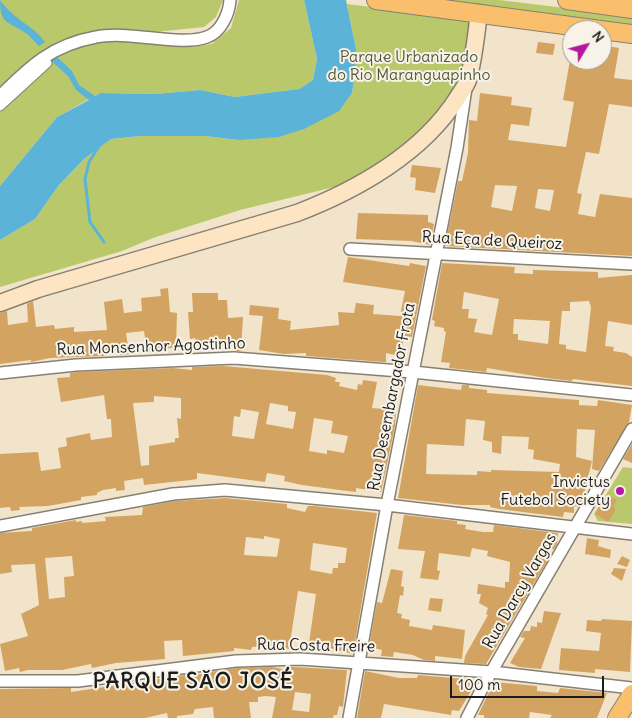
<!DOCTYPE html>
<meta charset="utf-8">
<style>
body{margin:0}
#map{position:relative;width:632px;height:718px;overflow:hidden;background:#f1e4ca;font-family:Delius,sans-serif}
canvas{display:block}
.north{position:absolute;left:562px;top:20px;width:50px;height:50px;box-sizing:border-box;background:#f7f3e8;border:1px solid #9f9d96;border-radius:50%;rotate:53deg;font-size:14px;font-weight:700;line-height:20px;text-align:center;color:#1c1c1c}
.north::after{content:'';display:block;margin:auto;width:18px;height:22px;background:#b5179e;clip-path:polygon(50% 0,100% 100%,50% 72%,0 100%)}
.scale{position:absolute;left:450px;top:676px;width:154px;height:22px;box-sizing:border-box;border:2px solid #1c1c1c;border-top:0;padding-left:6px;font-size:15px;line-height:18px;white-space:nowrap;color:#1c1c1c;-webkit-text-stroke:4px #f7f3e8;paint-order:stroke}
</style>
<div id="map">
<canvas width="632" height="718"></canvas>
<div class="north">N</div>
<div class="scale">100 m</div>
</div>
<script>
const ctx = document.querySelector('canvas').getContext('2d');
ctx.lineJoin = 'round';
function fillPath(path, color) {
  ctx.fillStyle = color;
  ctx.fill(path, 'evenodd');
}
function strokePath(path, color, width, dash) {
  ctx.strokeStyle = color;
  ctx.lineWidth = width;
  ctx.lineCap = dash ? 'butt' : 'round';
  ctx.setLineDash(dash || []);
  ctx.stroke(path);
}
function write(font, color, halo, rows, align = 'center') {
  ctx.font = font + ' Delius,sans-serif';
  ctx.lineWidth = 4;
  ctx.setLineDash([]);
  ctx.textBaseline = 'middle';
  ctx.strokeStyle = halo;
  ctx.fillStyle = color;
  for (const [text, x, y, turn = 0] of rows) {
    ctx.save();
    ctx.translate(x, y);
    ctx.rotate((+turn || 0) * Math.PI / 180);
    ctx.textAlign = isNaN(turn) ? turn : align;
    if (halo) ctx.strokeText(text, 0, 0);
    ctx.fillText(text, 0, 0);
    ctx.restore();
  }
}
fillPath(new Path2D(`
 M 0,0 L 223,0 L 216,17 L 204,27 L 145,33 L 50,48 L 33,58 L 0,89 Z
 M 239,0 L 304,0 L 317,59 L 313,80 L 299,89 L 235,97 L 200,90 L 157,94 L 100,93 L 57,117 L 0,186 L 0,102 L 55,55 L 96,41 L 120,40 L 191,47 L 212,44 L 231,28 Z
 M 441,0 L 499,0 L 632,16 L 632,27 Z
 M 347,4 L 476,20 L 467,70 L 449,109 L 403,151 L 379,162 L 357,178 L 334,187 L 240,210 L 153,238 L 122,251 L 0,287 L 0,240 L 35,219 L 59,185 L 84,159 L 111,139 L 140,136 L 205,136 L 238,140 L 352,93 L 356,49 Z
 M 623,467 L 632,468 L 632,524 L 598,521 L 594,514 Z`), '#b9c86b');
fillPath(new Path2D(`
 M 0,0 C 14,20 33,25 45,42 L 39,46 C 34,42 30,35 24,32 C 7,21 0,24 0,0 Z
 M 304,0 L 346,0 L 356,49 L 355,71 L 352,93 L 339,111 L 304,129 L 279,137 L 238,140 L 205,136 L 140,136 L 111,139 L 84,159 L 59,185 L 35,219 L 0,240 L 0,186 L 57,117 L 89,100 L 76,90 L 68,76 L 49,59 L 55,55 L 72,71 L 79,85 L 95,96 L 100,93 L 156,94 L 200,90 L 235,97 L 299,89 L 313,80 L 317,59 Z`), '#5bb3d8');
strokePath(new Path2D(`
 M 99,146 L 89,162 L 85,179 L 90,222 L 104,242`), '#5bb3d8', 3);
fillPath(new Path2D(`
 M 538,42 L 555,44 L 553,55 L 536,53 Z
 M 602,45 L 619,48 L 614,78 L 632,80 L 632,107 L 609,104 L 599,154 L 586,152 L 577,193 L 582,194 L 578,214 L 595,217 L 600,194 L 632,198 L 632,256 L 445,246 L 458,181 L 462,181 L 468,153 L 469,120 L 477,121 L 480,93 L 512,97 L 511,105 L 532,108 L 529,126 L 511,124 L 508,140 L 566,147 L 574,102 L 563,100 L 570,60 L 602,60 ZM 495,185 L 517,186 L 512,211 L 491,207 ZM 538,189 L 554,190 L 550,211 L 535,208 Z
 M 412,165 L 441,168 L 435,193 L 415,190 L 416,178 L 410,177 Z
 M 358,213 L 428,215 L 428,222 L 434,224 L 430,245 L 411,241 L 356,239 Z
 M 348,257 L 409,266 L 410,263 L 426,266 L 412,337 L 404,336 L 400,356 L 386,353 L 386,362 L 383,362 L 306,356 L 306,353 L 284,354 L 259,350 L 263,316 L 249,315 L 250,305 L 279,308 L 278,319 L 291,321 L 290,330 L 339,325 L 338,312 L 354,313 L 356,303 L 374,305 L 373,314 L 400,316 L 405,291 L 343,282 Z
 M 442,263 L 515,267 L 514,273 L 533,274 L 533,270 L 598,272 L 598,278 L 632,275 L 632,325 L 608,321 L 605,346 L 614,347 L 613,351 L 626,353 L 632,357 L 632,386 L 573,379 L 572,381 L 546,378 L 487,368 L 486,372 L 449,368 L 450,363 L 441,362 L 446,332 L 444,331 L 444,328 L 434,326 L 435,321 L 432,320 ZM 464,292 L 499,299 L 492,335 L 474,332 L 477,319 L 468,318 L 469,309 L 462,309 ZM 589,301 L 591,307 L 586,352 L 566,349 L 566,345 L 559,344 L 562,311 L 570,311 L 570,302 ZM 514,319 L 550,321 L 548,344 L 518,340 L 518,334 L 513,334 Z
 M 168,288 L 170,312 L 177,313 L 176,347 L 147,352 L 144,331 L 126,333 L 129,354 L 120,355 L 119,350 L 103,352 L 104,356 L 50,358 L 31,362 L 31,360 L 0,364 L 0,313 L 7,311 L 8,325 L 28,322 L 27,304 L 33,301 L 36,327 L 54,325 L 55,329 L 74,327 L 74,332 L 107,330 L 104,302 L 122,299 L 124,313 L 142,311 L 141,298 L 161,296 L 160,289 Z
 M 192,293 L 218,293 L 218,300 L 227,300 L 228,318 L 243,317 L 241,351 L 234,351 L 234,347 L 229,346 L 207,347 L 207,344 L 195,344 L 195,338 L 190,339 L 188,312 L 193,312 Z
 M 223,366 L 327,375 L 336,378 L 335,382 L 340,382 L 339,386 L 357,390 L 358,384 L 362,385 L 363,380 L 377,382 L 372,408 L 396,410 L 395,426 L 381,492 L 356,488 L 356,492 L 347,491 L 302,485 L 284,481 L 285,476 L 267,473 L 265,482 L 197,473 L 197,479 L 191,480 L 144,485 L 143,478 L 124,481 L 125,490 L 116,491 L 116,488 L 103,490 L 97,493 L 97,495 L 81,497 L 81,500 L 48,506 L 19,507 L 20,510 L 11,511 L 10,507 L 0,508 L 0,454 L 38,452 L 41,471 L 61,468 L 58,448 L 67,446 L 66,438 L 90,433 L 91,440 L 112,437 L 111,419 L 107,419 L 104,395 L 61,402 L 57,378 L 70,377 L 70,373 L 77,372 L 173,368 L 192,370 L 192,367 ZM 154,396 L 181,398 L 181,419 L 177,418 L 179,438 L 175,438 L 175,442 L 149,446 L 149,465 L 141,466 L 133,403 L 154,402 ZM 270,403 L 288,406 L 288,411 L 296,412 L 293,429 L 266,424 ZM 241,409 L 259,412 L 254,439 L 232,436 L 234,416 L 240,417 ZM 314,418 L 333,421 L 331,433 L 348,436 L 344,453 L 327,450 L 327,454 L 309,451 Z
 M 418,385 L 461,390 L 462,385 L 469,385 L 469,388 L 487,390 L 487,393 L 579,400 L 579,405 L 597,406 L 598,400 L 632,405 L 629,422 L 599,471 L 592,469 L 595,430 L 577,429 L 576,457 L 592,461 L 583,498 L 578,507 L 574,506 L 574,513 L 564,512 L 563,517 L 499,509 L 490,507 L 490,505 L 462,505 L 398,498 ZM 466,419 L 485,421 L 483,440 L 492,442 L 492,452 L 501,454 L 502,436 L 529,437 L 528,449 L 534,450 L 533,459 L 560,464 L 559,472 L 491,470 L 491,472 L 477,471 L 477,475 L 426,474 L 427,444 L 464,446 Z
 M 632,444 L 632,463 L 623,459 Z
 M 607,494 L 617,500 L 614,505 L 615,511 L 608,522 L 595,514 Z
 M 225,498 L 287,504 L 287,508 L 305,512 L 308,506 L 315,506 L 377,513 L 353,654 L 318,645 L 317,651 L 308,650 L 316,594 L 298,591 L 289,649 L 269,646 L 252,647 L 251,650 L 234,648 L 234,651 L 183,656 L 182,640 L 164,641 L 165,659 L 116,663 L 92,668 L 91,664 L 62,670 L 28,670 L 20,672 L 19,668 L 5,671 L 0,644 L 28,636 L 21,614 L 39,605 L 35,564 L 11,565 L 12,572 L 0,574 L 0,533 L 32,531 L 32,528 L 76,520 L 76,522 L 82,521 L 82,523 L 106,521 L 105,517 L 142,515 L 143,507 L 174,501 ZM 264,536 L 280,539 L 277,557 L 244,555 L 246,537 L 264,539 ZM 313,543 L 347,548 L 345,563 L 338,563 L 338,568 L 333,568 L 332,574 L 310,570 ZM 72,556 L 74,576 L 64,577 L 65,597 L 49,599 L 45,558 Z
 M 404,515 L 457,521 L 457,524 L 466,525 L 465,529 L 483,532 L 493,532 L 494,525 L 558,533 L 557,544 L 554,549 L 549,549 L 549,558 L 486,664 L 464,663 L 465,656 L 488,615 L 486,614 L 488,608 L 479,603 L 481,594 L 477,594 L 478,584 L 505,588 L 505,582 L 509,582 L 510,562 L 487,556 L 488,551 L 472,548 L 470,557 L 439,553 L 437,570 L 440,571 L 438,580 L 420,578 L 425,551 L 398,549 Z
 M 587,538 L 599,540 L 598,546 L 611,550 L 610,558 L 585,554 Z
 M 622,556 L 630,560 L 627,567 L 617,564 Z
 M 614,568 L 626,569 L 622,581 L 611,574 Z
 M 391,569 L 403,571 L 401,586 L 404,587 L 403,596 L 400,595 L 397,613 L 402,614 L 401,618 L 410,620 L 409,626 L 432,630 L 433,625 L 465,630 L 462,659 L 435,656 L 435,661 L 424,660 L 413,655 L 394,652 L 393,657 L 381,656 L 382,650 L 369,647 L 377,602 L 382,603 Z
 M 430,598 L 443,599 L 441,612 L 428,610 Z
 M 544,611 L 561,613 L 541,669 L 519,667 L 510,663 L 525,638 L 520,637 L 524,631 L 530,631 L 531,626 L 537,627 L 537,622 L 542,623 Z
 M 602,619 L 632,621 L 630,672 L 595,669 L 595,673 L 559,670 L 561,648 L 599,651 L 601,633 L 586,631 L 587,620 L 601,621 Z
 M 273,667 L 291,671 L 291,667 L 295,667 L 347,670 L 343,707 L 339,706 L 337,715 L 334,715 L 333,718 L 272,718 L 276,697 L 266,696 L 258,697 L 258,702 L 249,702 L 251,718 L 214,718 L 213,707 L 195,709 L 193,714 L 177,716 L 177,718 L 168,718 L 167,713 L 145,718 L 0,718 L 0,689 L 71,688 L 71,692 L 191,674 L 210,674 L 209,672 L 237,668 ZM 295,692 L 311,694 L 309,712 L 292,710 Z
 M 365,671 L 399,678 L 417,678 L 418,675 L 478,680 L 459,711 L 452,710 L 451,715 L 384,704 L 381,718 L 357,718 Z
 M 494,682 L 537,686 L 537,691 L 558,693 L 560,688 L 607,693 L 597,718 L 550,718 L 552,715 L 530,712 L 529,718 L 484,718 L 484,715 L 478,715 Z`), '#d3a461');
const pedestrian = new Path2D(`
 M 0,106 L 47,63`);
const minor = new Path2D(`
 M 0,96 C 30,66 52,45 96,37 C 128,30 180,47 207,37 C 221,32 229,14 230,0
 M 350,249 L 632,264
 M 0,373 L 76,365 L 234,358 L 413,372 L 632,395
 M 0,526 L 173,494 L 225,490 L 387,505 L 632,534
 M 0,681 L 78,681 L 236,661 L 300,659 L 492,672 L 632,688
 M 349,718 L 387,505 L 457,148 L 466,88
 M 467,718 L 486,681 L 632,429`);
const secondary = new Path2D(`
 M 0,303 L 38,289 L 297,213 C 357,190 423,153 458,97 C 461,92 466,86 468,80 C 474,59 476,35 479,13`);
const primary = new Path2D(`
 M 376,0 L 632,34
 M 567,0 L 632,9
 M 617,718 L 632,694`);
strokePath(pedestrian, '#868073', 11);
strokePath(minor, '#868073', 14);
strokePath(secondary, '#868073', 19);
strokePath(primary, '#868073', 20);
strokePath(pedestrian, '#fff', 9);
strokePath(minor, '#fff', 11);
strokePath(secondary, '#fde5c4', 16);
strokePath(primary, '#f9bf6c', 18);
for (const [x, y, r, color] of [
 [620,491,5,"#b5179e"]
]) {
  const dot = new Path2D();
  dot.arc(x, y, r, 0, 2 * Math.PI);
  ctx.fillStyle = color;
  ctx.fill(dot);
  strokePath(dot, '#f7f3e8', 2);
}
write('16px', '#535838', '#f7f3e8', [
 ["Parque Urbanizado",409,57],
 ["do Rio Maranguapinho",409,75]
]);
write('16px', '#1c1c1c', '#f7f3e8', [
 ["Rua Eça de Queiroz",492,241,3],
 ["Rua Monsenhor Agostinho",151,347,-2],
 ["Rua Desembargador Frota",392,397,-79],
 ["Rua Darcy Vargas",520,591,-60],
 ["Rua Costa Freire",316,646,1]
]);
write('16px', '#1c1c1c', '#f7f3e8', [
 ["Invictus",610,482],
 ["Futebol Society",610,500]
], 'right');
ctx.letterSpacing = '1px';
write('bold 21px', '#1c1c1c', '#f7f3e8', [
 ["PARQUE SĂO JOSÉ",193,682]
]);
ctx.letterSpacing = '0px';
</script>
